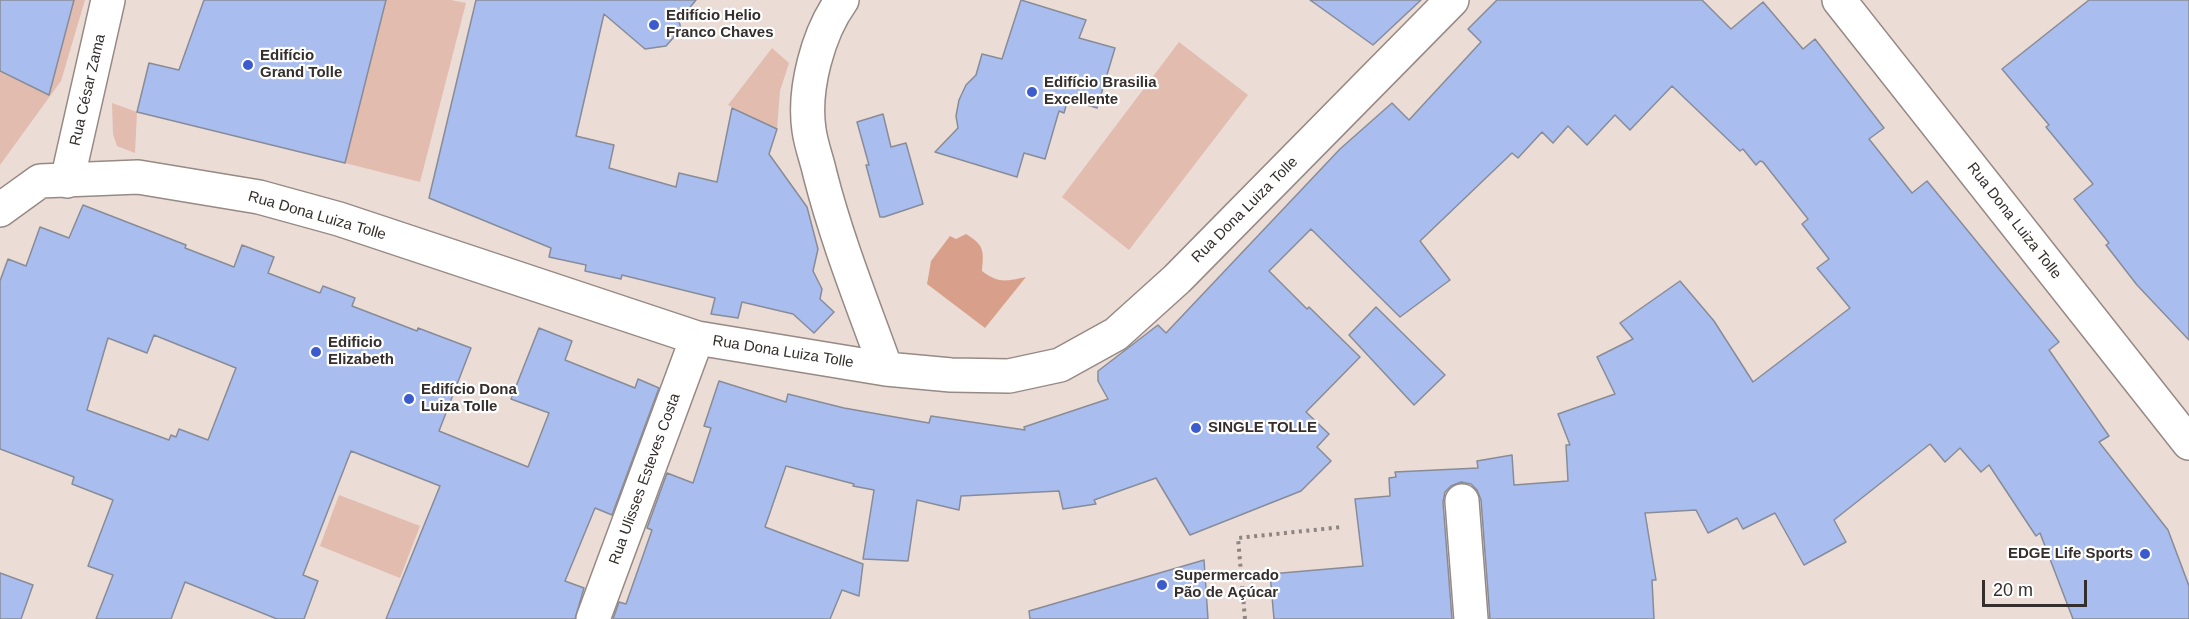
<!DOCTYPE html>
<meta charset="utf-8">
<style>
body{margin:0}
#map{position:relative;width:2189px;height:619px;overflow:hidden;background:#ecdcd6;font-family:Helvetica,sans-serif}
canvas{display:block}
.scale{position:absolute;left:1982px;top:580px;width:105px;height:27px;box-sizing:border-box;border:3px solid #342e2c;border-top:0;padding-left:8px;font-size:18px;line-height:21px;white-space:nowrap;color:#342e2c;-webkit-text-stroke:4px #fff;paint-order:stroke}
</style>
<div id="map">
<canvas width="2189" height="619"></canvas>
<div class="scale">20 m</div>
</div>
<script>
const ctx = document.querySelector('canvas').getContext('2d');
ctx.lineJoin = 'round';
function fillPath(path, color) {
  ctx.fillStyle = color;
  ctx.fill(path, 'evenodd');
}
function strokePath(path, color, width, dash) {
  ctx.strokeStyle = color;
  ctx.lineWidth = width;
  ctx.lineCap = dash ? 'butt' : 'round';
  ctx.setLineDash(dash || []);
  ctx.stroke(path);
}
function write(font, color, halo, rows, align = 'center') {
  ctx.font = font + ' Helvetica,sans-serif';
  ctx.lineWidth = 4.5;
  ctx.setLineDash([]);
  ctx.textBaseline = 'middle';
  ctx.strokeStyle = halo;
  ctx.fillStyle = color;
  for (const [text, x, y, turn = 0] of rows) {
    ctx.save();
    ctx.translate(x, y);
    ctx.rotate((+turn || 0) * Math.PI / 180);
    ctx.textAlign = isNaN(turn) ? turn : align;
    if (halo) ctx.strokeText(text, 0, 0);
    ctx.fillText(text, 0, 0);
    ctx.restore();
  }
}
fillPath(new Path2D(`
 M 0,0 L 85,0 L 61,81 L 0,165 Z
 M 386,0 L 451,0 L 466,3 L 420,182 L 345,163 Z
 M 1179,42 L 1248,95 L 1129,250 L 1062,197 Z
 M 772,48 L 789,63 L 780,91 L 777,129 L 728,105 Z
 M 112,103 L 137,112 L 135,153 L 117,146 L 113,134 Z
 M 339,495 L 420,526 L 400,578 L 320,546 Z`), '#e2bcae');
fillPath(new Path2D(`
 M 966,234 C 984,245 984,250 982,271 C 999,284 1006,281 1026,277 L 985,328 L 927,284 L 931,261 L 950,236 L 956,239 Z`), '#d8a08a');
const building = new Path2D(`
 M 0,0 L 74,0 L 49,95 L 0,71 Z
 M 204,0 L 386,0 L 345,163 L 137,112 L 149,63 L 179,70 Z
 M 476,0 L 696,0 L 679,21 L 681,29 L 666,46 L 645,49 L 604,14 L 576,136 L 614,145 L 609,168 L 676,187 L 679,173 L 717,182 L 732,108 L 777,129 L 769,154 L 807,207 L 818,249 L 813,271 L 822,289 L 820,299 L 834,312 L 814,333 L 793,314 L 742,302 L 738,318 L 711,314 L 715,298 L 622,275 L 621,279 L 585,271 L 586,265 L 549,257 L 551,248 L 429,198 Z
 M 1021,0 L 1086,20 L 1079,38 L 1115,48 L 1097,108 L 1068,99 L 1064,113 L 1059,111 L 1045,159 L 1024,153 L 1017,177 L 935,152 L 958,128 L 956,116 L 959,100 L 966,85 L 976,75 L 982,54 L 1002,59 Z
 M 1310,0 L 1421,0 L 1373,45 Z
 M 1497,0 L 1702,0 L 1731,29 L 1763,2 L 1803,49 L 1815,39 L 1884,128 L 1869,139 L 1912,193 L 1927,181 L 2059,342 L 2049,350 L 2109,436 L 2099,442 L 2168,530 L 2189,586 L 2189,619 L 2073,619 L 2040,533 L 2036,536 L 1989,465 L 1981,472 L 1960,448 L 1945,462 L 1930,444 L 1834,520 L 1846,542 L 1804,565 L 1775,513 L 1743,529 L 1737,518 L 1708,533 L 1696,510 L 1645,513 L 1656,580 L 1652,580 L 1654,619 L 1490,619 L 1481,500 L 1477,490 L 1471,484 L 1461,482 L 1451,486 L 1445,492 L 1443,502 L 1452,619 L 1274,619 L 1270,574 L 1363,566 L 1355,499 L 1390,496 L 1389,478 L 1396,477 L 1395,472 L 1478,468 L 1477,461 L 1512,455 L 1514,485 L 1568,481 L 1566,445 L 1570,445 L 1558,414 L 1615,394 L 1597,357 L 1633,339 L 1620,323 L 1680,281 L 1714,321 L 1753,382 L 1850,308 L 1817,268 L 1829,259 L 1802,224 L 1808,219 L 1763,162 L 1760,161 L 1756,165 L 1743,149 L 1740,151 L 1672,86 L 1630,130 L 1615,115 L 1587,145 L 1568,126 L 1553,143 L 1542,132 L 1518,158 L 1512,153 L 1420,241 L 1450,280 L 1400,317 L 1311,229 L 1269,271 L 1307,309 L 1309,307 L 1360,357 L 1306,412 L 1329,434 L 1317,447 L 1331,461 L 1301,491 L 1190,535 L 1156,478 L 1094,500 L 1096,504 L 1063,509 L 1059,491 L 961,496 L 959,510 L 917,500 L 908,561 L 863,559 L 874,490 L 853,486 L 854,484 L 786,466 L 765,527 L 863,564 L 859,596 L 842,590 L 830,619 L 613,619 L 619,602 L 626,604 L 652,530 L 647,528 L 667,473 L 693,483 L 711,428 L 704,426 L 719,381 L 786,402 L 788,394 L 844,408 L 929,423 L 931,416 L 1025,430 L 1024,427 L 1108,399 L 1098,381 L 1098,371 L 1158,325 L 1166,333 L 1340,149 L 1392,103 L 1409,120 L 1481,42 L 1468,29 Z
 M 2089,0 L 2189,0 L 2189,340 L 2137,285 L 2106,245 L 2109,243 L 2074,199 L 2093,184 L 2046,127 L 2049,125 L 2002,69 Z
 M 883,114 L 891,147 L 906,143 L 923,204 L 884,217 L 880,217 L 866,165 L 869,165 L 857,122 Z
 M 83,205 L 186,245 L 185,248 L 234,267 L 242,245 L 274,257 L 268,273 L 320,293 L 323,286 L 355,298 L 352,306 L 417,331 L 418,328 L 471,348 L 439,431 L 528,467 L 549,413 L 511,399 L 539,328 L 572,341 L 565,360 L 635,388 L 638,379 L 659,388 L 612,515 L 595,508 L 565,581 L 584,588 L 575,619 L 386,619 L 440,486 L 351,451 L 303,575 L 318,581 L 304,619 L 277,619 L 185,582 L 171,619 L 96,619 L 113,575 L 88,566 L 113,500 L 72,484 L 74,477 L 0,449 L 0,281 L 8,259 L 26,266 L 40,227 L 69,238 ZM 154,335 L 236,368 L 208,440 L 179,429 L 176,437 L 171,435 L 169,440 L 87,410 L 108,338 L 147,353 Z
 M 1376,307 L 1445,375 L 1414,405 L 1349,335 Z
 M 1204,560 L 1208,619 L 1030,619 L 1029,611 Z
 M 0,573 L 33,585 L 21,619 L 0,619 Z`);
fillPath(building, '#aabdef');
strokePath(building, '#878c98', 1.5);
const street = new Path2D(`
 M 842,0 C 818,33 803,89 809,130 C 811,145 817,160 820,174 C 837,241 863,305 886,369
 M 1839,0 L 2189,443
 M 67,181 L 108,0
 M 0,210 L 40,181 L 138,177 L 259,197 L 339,219 L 697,338 L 886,369 L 951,375 L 1009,376 L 1060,365 L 1116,334 L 1177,279 L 1452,0
 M 1462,501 L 1471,619
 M 593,619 L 697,338`);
strokePath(street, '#978984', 36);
strokePath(new Path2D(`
 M 1245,619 L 1238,538 L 1342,527`), '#8e8480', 4, [3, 4.5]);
strokePath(street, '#fff', 33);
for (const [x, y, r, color] of [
 [654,25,6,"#3c5bcd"],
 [248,65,6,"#3c5bcd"],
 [1032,92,6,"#3c5bcd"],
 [316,352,6,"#3c5bcd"],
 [409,399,6,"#3c5bcd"],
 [1196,428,6,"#3c5bcd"],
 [2145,554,6,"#3c5bcd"],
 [1162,585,6,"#3c5bcd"]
]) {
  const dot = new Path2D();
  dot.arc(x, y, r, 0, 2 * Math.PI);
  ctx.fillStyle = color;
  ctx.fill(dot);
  strokePath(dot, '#fff', 2);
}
write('bold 15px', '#342e2c', '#fff', [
 ["Edifício Helio",666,16],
 ["Franco Chaves",666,33],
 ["Edifício",260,56],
 ["Grand Tolle",260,73],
 ["Edifício Brasilia",1044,83],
 ["Excellente",1044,100],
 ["Edificio",328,343],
 ["Elizabeth",328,360],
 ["Edifício Dona",421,390],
 ["Luiza Tolle",421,407],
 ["SINGLE TOLLE",1208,428],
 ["EDGE Life Sports",2133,554,"right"],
 ["Supermercado",1174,576],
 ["Pão de Açúcar",1174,593]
], 'left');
write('15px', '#342e2c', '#fff', [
 ["Rua César Zama",88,90,-77],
 ["Rua Dona Luiza Tolle",1245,210,-45],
 ["Rua Dona Luiza Tolle",317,216,16],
 ["Rua Dona Luiza Tolle",2014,221,52],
 ["Rua Dona Luiza Tolle",783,352,9],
 ["Rua Ulisses Esteves Costa",645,479,-70]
]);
</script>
